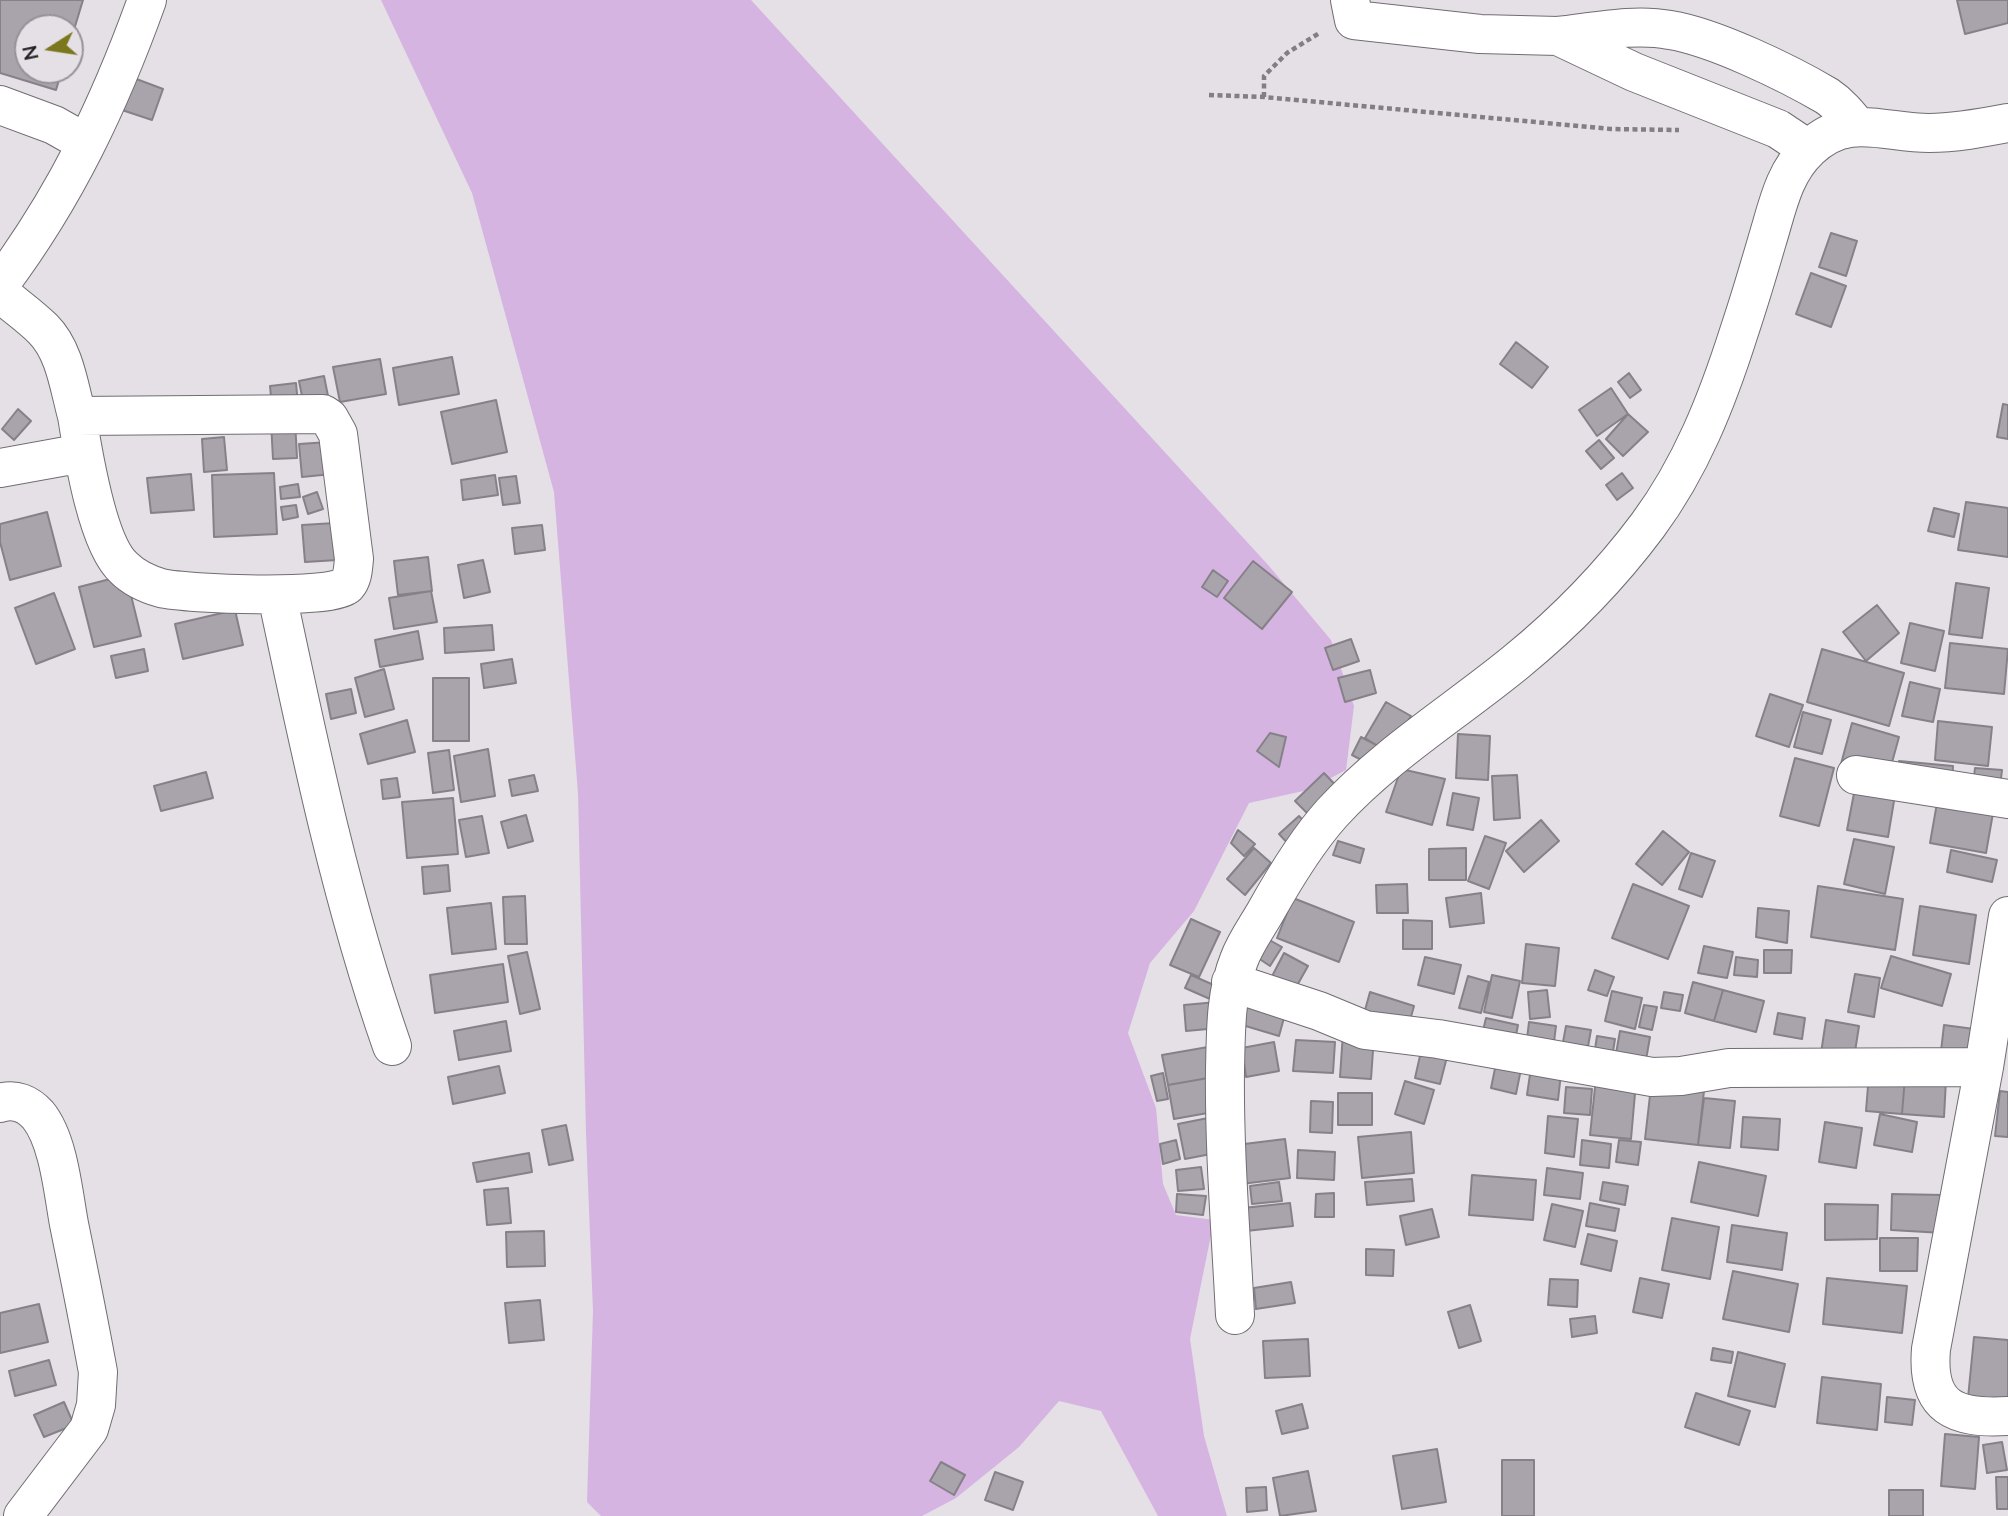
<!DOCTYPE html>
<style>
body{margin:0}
#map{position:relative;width:2008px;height:1516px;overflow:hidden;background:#e5dfe6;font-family:Lato,sans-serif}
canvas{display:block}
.north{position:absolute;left:14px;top:14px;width:70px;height:70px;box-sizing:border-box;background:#e5dfe6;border:2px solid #979297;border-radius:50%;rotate:258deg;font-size:19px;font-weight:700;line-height:28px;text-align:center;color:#211f21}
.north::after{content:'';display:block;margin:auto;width:24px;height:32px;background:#7b771d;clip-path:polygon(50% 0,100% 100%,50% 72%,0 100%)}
</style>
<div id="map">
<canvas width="2008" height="1516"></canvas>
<div class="north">N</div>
</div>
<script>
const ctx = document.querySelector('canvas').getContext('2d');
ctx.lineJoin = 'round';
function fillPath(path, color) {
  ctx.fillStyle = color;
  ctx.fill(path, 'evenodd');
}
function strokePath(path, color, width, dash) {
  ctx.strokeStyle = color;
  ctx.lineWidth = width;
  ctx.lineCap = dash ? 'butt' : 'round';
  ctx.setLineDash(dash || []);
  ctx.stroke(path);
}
fillPath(new Path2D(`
 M 381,0 L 751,0 L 1269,566 L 1331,640 L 1354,706 L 1346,770 L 1308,790 L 1249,803 L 1194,911 L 1150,963 L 1128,1033 L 1156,1108 L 1163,1184 L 1176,1215 L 1214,1220 L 1190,1339 L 1204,1436 L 1227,1516 L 1158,1516 L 1101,1411 L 1059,1401 L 1019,1447 L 956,1498 L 922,1516 L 601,1516 L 587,1502 L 593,1311 L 586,1133 L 578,793 L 554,492 L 472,193 Z`), '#d5b4e1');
const building = new Path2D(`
 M 0,0 L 83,0 L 70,43 L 70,28 L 28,28 L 28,70 L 62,70 L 56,90 L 0,73 Z
 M 1957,0 L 2008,0 L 2008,23 L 1965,34 Z
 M 131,77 L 163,89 L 152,120 L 119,109 Z
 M 1831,233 L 1857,241 L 1846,276 L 1819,267 Z
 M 1811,273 L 1846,286 L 1831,327 L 1796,314 Z
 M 1516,342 L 1548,367 L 1532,388 L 1500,364 Z
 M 452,357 L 459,394 L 399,405 L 393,368 Z
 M 380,359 L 386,394 L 340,402 L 333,367 Z
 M 1629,373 L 1641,390 L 1630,398 L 1618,382 Z
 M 324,376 L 329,401 L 304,406 L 299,381 Z
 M 296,383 L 298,405 L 272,408 L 270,386 Z
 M 1611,388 L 1628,414 L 1597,436 L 1579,410 Z
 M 496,400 L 507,452 L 452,464 L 441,412 Z
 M 2003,404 L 2008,405 L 2008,439 L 1997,437 Z
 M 18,409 L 31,421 L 14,440 L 2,429 Z
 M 1628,414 L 1648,432 L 1623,456 L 1606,439 Z
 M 295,420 L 297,458 L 273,459 L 271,422 Z
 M 224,437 L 227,470 L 204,472 L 202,439 Z
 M 1599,440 L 1614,458 L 1601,469 L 1586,451 Z
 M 329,442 L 332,474 L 302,477 L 299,444 Z
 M 274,473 L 277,534 L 214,537 L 212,475 Z
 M 1622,473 L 1633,488 L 1617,500 L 1606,485 Z
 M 191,474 L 194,510 L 151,513 L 147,478 Z
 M 495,475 L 498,495 L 463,500 L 461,480 Z
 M 516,476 L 520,503 L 503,505 L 499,478 Z
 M 298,484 L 300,497 L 281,499 L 280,487 Z
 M 317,492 L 323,509 L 308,514 L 303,497 Z
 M 1966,502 L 2008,508 L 2008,557 L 1958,550 Z
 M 296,505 L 298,517 L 283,520 L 281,507 Z
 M 1934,508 L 1959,514 L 1954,537 L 1928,531 Z
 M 47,512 L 61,566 L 10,580 L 0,542 L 0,524 Z
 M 335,523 L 338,560 L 305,562 L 302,525 Z
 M 542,525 L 545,550 L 515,554 L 512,528 Z
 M 428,557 L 432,591 L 398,595 L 394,561 Z
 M 483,560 L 490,592 L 464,598 L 458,565 Z
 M 1253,561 L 1292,592 L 1262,629 L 1224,598 Z
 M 1213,570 L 1228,581 L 1217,597 L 1202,587 Z
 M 126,575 L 141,636 L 94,647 L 79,587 Z
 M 1956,583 L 1989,588 L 1982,638 L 1949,634 Z
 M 431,591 L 437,622 L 394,629 L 389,598 Z
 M 54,593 L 75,649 L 36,664 L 15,608 Z
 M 1877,605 L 1899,633 L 1866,661 L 1843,632 Z
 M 235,610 L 243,645 L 183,659 L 175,624 Z
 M 1910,623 L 1944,631 L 1935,671 L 1901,663 Z
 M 492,625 L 494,650 L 445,653 L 444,628 Z
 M 418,631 L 423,659 L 380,667 L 375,640 Z
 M 1351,639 L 1359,661 L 1333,670 L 1325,648 Z
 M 1950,643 L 2008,649 L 2004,694 L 1945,688 Z
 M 144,649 L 148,671 L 116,678 L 111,656 Z
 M 1822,649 L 1904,673 L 1889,726 L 1807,702 Z
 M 512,659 L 516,683 L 484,688 L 481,664 Z
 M 384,669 L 394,709 L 365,717 L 355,678 Z
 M 1370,670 L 1376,693 L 1345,702 L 1338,678 Z
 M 433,678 L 469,678 L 469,741 L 433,741 Z
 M 1910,682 L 1940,689 L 1933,722 L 1902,716 Z
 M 351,689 L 356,713 L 331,719 L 326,694 Z
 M 1770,694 L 1803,705 L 1789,747 L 1756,736 Z
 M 1386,702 L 1411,716 L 1389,753 L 1365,738 Z
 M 1803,712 L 1831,720 L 1822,754 L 1794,747 Z
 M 407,720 L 415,752 L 368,764 L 360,734 Z
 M 1938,721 L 1992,727 L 1988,766 L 1935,760 Z
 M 1852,723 L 1899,737 L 1888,777 L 1841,764 Z
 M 1270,733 L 1286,737 L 1279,767 L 1257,751 Z
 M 1458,734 L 1490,736 L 1488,780 L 1456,778 Z
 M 1361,737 L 1382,748 L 1373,766 L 1352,755 Z
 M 488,749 L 495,796 L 461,802 L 454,756 Z
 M 449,750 L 454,790 L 433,793 L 428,753 Z
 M 1795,758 L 1834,768 L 1819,826 L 1780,816 Z
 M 1899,761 L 1953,766 L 1952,783 L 1898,777 Z
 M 1975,768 L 2002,770 L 2000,787 L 1973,785 Z
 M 1401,769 L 1445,779 L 1432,825 L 1386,812 Z
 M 206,772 L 213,798 L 161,811 L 154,786 Z
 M 1324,773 L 1344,794 L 1316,822 L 1295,801 Z
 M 534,775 L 538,791 L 512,796 L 509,780 Z
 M 1517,775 L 1520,818 L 1494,820 L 1492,776 Z
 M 397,778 L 400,797 L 383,799 L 381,780 Z
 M 1855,788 L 1895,795 L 1888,837 L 1847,830 Z
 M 1453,793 L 1479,798 L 1473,830 L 1447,825 Z
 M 453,798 L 458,854 L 407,858 L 402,802 Z
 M 1937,803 L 1993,813 L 1986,853 L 1930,843 Z
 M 526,815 L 533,841 L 508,848 L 501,822 Z
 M 482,816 L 489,853 L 466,857 L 459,820 Z
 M 1299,816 L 1312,830 L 1292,848 L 1279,834 Z
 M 1541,820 L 1559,841 L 1524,872 L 1506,851 Z
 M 1238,830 L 1255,844 L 1244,856 L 1231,843 Z
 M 1663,831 L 1689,852 L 1662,885 L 1636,864 Z
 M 1485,836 L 1506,843 L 1489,889 L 1468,881 Z
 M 1854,839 L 1894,847 L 1885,894 L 1844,884 Z
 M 1338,841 L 1364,849 L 1360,863 L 1333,855 Z
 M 1254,848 L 1271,863 L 1245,895 L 1227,879 Z
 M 1466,848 L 1466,880 L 1429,880 L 1429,849 Z
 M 1951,850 L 1997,860 L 1992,882 L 1947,872 Z
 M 1691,853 L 1715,861 L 1702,897 L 1679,889 Z
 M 448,865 L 450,891 L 424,894 L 422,867 Z
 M 1407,884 L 1408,913 L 1377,913 L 1376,885 Z
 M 1633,884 L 1689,906 L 1668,959 L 1612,938 Z
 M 1818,886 L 1903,899 L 1895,950 L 1811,937 Z
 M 1481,893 L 1484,923 L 1450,927 L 1446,898 Z
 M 525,896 L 527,944 L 505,944 L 503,897 Z
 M 1293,898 L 1354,922 L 1339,962 L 1277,938 Z
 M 491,903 L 496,949 L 452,954 L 447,908 Z
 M 1920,906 L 1976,915 L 1969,964 L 1913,955 Z
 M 1758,908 L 1789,911 L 1787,943 L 1756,937 Z
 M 1191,919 L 1220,932 L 1199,977 L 1170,965 Z
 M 1403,920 L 1432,921 L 1432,949 L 1403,949 Z
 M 1264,937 L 1282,947 L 1270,966 L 1255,956 Z
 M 1526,944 L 1559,948 L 1555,986 L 1522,983 Z
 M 1704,946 L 1733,952 L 1727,978 L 1698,973 Z
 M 1764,950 L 1792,950 L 1791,973 L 1764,973 Z
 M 527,952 L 540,1009 L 520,1014 L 508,956 Z
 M 1284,953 L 1308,966 L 1290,998 L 1267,986 Z
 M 1891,956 L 1951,974 L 1942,1006 L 1881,988 Z
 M 1425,957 L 1461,965 L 1454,994 L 1418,985 Z
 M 1736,957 L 1758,960 L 1757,977 L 1734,975 Z
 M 503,964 L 508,1002 L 435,1013 L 430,975 Z
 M 1595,970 L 1614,977 L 1607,996 L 1588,990 Z
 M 1855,974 L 1880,978 L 1874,1017 L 1848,1012 Z
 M 1191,975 L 1216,986 L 1210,999 L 1185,988 Z
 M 1492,975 L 1520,981 L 1512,1018 L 1484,1012 Z
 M 1468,976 L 1489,982 L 1481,1013 L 1459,1008 Z
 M 1693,982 L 1723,990 L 1714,1021 L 1685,1013 Z
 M 1547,990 L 1550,1017 L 1530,1019 L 1528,992 Z
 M 1723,990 L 1764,1001 L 1756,1032 L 1714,1021 Z
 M 1612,991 L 1642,998 L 1635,1029 L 1605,1021 Z
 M 1370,992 L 1414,1006 L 1406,1035 L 1362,1021 Z
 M 1664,992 L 1683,995 L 1680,1011 L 1661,1008 Z
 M 1248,995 L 1287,1007 L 1279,1036 L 1239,1024 Z
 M 1217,1002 L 1219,1028 L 1186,1031 L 1184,1005 Z
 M 1644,1005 L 1657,1007 L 1652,1030 L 1639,1027 Z
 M 1778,1013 L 1805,1018 L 1802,1039 L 1774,1034 Z
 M 1486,1018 L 1518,1025 L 1514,1046 L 1481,1039 Z
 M 1826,1020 L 1859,1026 L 1854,1058 L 1821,1053 Z
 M 506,1021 L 511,1051 L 459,1060 L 454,1031 Z
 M 1529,1022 L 1556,1026 L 1553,1050 L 1526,1047 Z
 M 1944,1025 L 1974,1029 L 1971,1063 L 1940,1060 Z
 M 1566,1026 L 1591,1030 L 1586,1057 L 1561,1053 Z
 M 1620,1031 L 1650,1037 L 1644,1071 L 1614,1065 Z
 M 1343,1033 L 1374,1036 L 1371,1079 L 1340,1077 Z
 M 1597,1036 L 1615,1039 L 1612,1058 L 1594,1056 Z
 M 1296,1040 L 1335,1042 L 1333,1073 L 1293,1071 Z
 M 1274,1042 L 1279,1071 L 1246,1077 L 1242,1048 Z
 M 1208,1047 L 1214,1077 L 1168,1085 L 1162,1055 Z
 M 1422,1047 L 1448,1053 L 1440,1084 L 1415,1078 Z
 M 1498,1054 L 1523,1059 L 1516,1094 L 1491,1088 Z
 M 1532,1061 L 1562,1065 L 1558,1100 L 1527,1095 Z
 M 499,1066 L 505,1093 L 453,1104 L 448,1077 Z
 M 1163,1073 L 1168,1099 L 1157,1101 L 1151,1076 Z
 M 1869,1074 L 1905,1077 L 1902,1114 L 1866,1111 Z
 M 1214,1077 L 1219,1111 L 1174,1119 L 1168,1085 Z
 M 1905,1077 L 1946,1080 L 1944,1117 L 1902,1114 Z
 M 1596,1078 L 1636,1082 L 1631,1139 L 1590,1135 Z
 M 1652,1078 L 1705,1082 L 1698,1145 L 1645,1139 Z
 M 1405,1081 L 1434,1090 L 1424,1124 L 1395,1114 Z
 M 1566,1087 L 1592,1089 L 1590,1115 L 1564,1113 Z
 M 2000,1091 L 2008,1092 L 2008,1137 L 1995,1136 Z
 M 1338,1093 L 1372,1093 L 1372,1125 L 1338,1125 Z
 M 1704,1098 L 1735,1101 L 1730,1148 L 1698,1145 Z
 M 1311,1101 L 1333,1102 L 1332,1133 L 1310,1132 Z
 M 1880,1114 L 1917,1122 L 1912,1152 L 1874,1145 Z
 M 1548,1116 L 1578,1119 L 1574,1157 L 1545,1153 Z
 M 1743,1117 L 1780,1119 L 1778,1150 L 1741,1147 Z
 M 1208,1118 L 1216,1153 L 1185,1159 L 1178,1124 Z
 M 1825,1122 L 1862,1128 L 1856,1168 L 1819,1162 Z
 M 566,1125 L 573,1160 L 549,1165 L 542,1130 Z
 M 1411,1132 L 1414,1173 L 1362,1178 L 1358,1137 Z
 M 1285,1139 L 1290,1178 L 1241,1184 L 1236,1145 Z
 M 1176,1140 L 1180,1159 L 1163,1164 L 1160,1144 Z
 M 1582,1140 L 1611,1144 L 1609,1168 L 1580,1165 Z
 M 1619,1140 L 1641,1142 L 1638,1165 L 1616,1162 Z
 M 1298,1150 L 1335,1152 L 1334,1180 L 1297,1178 Z
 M 529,1153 L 532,1172 L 477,1182 L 473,1163 Z
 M 1699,1162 L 1766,1176 L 1758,1216 L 1691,1202 Z
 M 1201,1167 L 1204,1189 L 1178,1191 L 1176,1170 Z
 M 1547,1168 L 1583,1173 L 1580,1199 L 1544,1195 Z
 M 1472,1175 L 1536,1180 L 1533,1220 L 1469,1215 Z
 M 1412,1179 L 1414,1201 L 1367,1205 L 1365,1182 Z
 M 1279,1182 L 1282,1201 L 1252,1204 L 1250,1186 Z
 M 1603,1182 L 1628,1186 L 1625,1205 L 1600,1200 Z
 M 508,1188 L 511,1223 L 487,1225 L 484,1190 Z
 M 1334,1193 L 1334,1217 L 1315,1217 L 1316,1194 Z
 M 1177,1194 L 1206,1196 L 1203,1215 L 1176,1212 Z
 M 1892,1194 L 1944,1195 L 1943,1233 L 1891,1230 Z
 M 1290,1203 L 1293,1226 L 1246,1231 L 1243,1208 Z
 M 1590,1203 L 1619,1209 L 1615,1231 L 1586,1226 Z
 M 1552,1204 L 1583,1211 L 1575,1247 L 1544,1240 Z
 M 1825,1204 L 1878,1205 L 1877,1239 L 1825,1240 Z
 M 1432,1209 L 1439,1237 L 1406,1245 L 1400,1216 Z
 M 1672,1218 L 1719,1227 L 1710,1279 L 1662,1270 Z
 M 1732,1225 L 1787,1233 L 1782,1270 L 1727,1262 Z
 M 544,1231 L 545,1266 L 507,1267 L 506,1232 Z
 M 1588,1234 L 1617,1241 L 1611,1271 L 1581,1264 Z
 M 1880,1238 L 1918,1238 L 1917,1271 L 1880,1271 Z
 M 1366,1249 L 1394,1250 L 1393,1276 L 1366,1275 Z
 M 1733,1271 L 1798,1284 L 1789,1332 L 1723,1319 Z
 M 1640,1278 L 1669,1284 L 1662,1318 L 1633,1312 Z
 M 1827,1278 L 1907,1286 L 1902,1333 L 1823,1324 Z
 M 1550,1279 L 1578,1280 L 1577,1307 L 1548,1305 Z
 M 1291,1282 L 1295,1303 L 1256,1309 L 1254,1288 Z
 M 540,1300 L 544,1340 L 509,1343 L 505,1303 Z
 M 39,1304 L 48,1342 L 0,1353 L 0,1313 Z
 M 1470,1305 L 1481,1341 L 1459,1348 L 1448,1312 Z
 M 1595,1316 L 1597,1333 L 1572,1337 L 1570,1319 Z
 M 1974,1337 L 2008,1340 L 2008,1401 L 1968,1398 Z
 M 1308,1339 L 1310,1376 L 1265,1378 L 1263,1341 Z
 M 1713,1348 L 1733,1352 L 1731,1363 L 1711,1360 Z
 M 1738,1352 L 1785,1364 L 1775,1407 L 1728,1396 Z
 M 49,1360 L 56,1385 L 15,1396 L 9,1371 Z
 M 1822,1377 L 1881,1384 L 1877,1430 L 1817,1423 Z
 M 1696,1393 L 1750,1411 L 1739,1445 L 1685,1427 Z
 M 1887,1397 L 1915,1400 L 1912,1425 L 1885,1422 Z
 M 64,1402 L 74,1425 L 44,1437 L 34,1415 Z
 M 1302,1404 L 1308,1428 L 1282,1434 L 1276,1411 Z
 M 1945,1434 L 1979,1437 L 1975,1489 L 1941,1486 Z
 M 2002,1442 L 2007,1470 L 1987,1473 L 1983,1445 Z
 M 1437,1449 L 1446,1502 L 1402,1509 L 1393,1456 Z
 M 1502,1460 L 1534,1460 L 1534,1516 L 1502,1516 Z
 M 941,1462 L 965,1475 L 954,1495 L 930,1481 Z
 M 1308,1471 L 1316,1511 L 1280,1516 L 1273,1478 Z
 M 995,1472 L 1023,1482 L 1013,1510 L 985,1500 Z
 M 1996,1477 L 2008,1477 L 2008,1509 L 1997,1509 Z
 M 1266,1487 L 1267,1510 L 1247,1512 L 1246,1488 Z
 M 1889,1490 L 1923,1490 L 1923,1516 L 1889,1516 Z`);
fillPath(building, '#a9a4ab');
strokePath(building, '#868188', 2);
const minor = new Path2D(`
 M 1350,0 L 1354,20 L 1480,34 L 1558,36 L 1634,72 L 1778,129 L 1808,149
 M 1558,36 C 1594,32 1634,23 1670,30 C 1714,37 1788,73 1827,96 C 1839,104 1848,115 1857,126
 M 0,105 L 54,125 L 86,143
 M 0,284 C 66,196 110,103 147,0
 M 0,293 C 14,305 30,316 43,329 C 65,351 69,387 77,416 L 323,414 L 329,418 L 338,434 L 354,559 C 353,568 353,578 347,585 C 332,600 186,594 161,588 C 147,584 134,578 124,568 C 97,544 83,453 77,416
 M 0,468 L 83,453
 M 277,595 C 309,746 341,900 392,1046
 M 1856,775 L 2008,799
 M 2008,916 L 1984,1067 L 1931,1349 C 1926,1408 1955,1419 2008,1416
 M 1231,982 L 1319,1011 L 1365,1030 L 1438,1039 L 1652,1077 L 1681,1076 L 1729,1068 L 1984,1067
 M 0,1103 C 15,1098 28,1104 38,1115 C 59,1141 63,1192 69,1224 C 79,1273 89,1323 98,1372 L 96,1405 L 89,1429 L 23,1516
 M 1235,1315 C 1231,1234 1224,1151 1225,1069 C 1226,1032 1225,995 1239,960 C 1245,943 1257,927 1266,911 C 1285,877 1306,842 1332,813 C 1386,754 1455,712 1516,662 C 1565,622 1610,576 1648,525 C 1691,467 1717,401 1739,332 C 1749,302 1758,272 1767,241 C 1777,209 1783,173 1809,149 C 1847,112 1884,133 1929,133 C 1955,133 1982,128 2008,123`);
strokePath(minor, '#716d73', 40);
strokePath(new Path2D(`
 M 1209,95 L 1264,97 L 1611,129 L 1679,130
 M 1264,97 L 1264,76 L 1287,53 L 1321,32`), '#827e82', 4.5, [5, 3.5]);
strokePath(minor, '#fff', 38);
</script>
